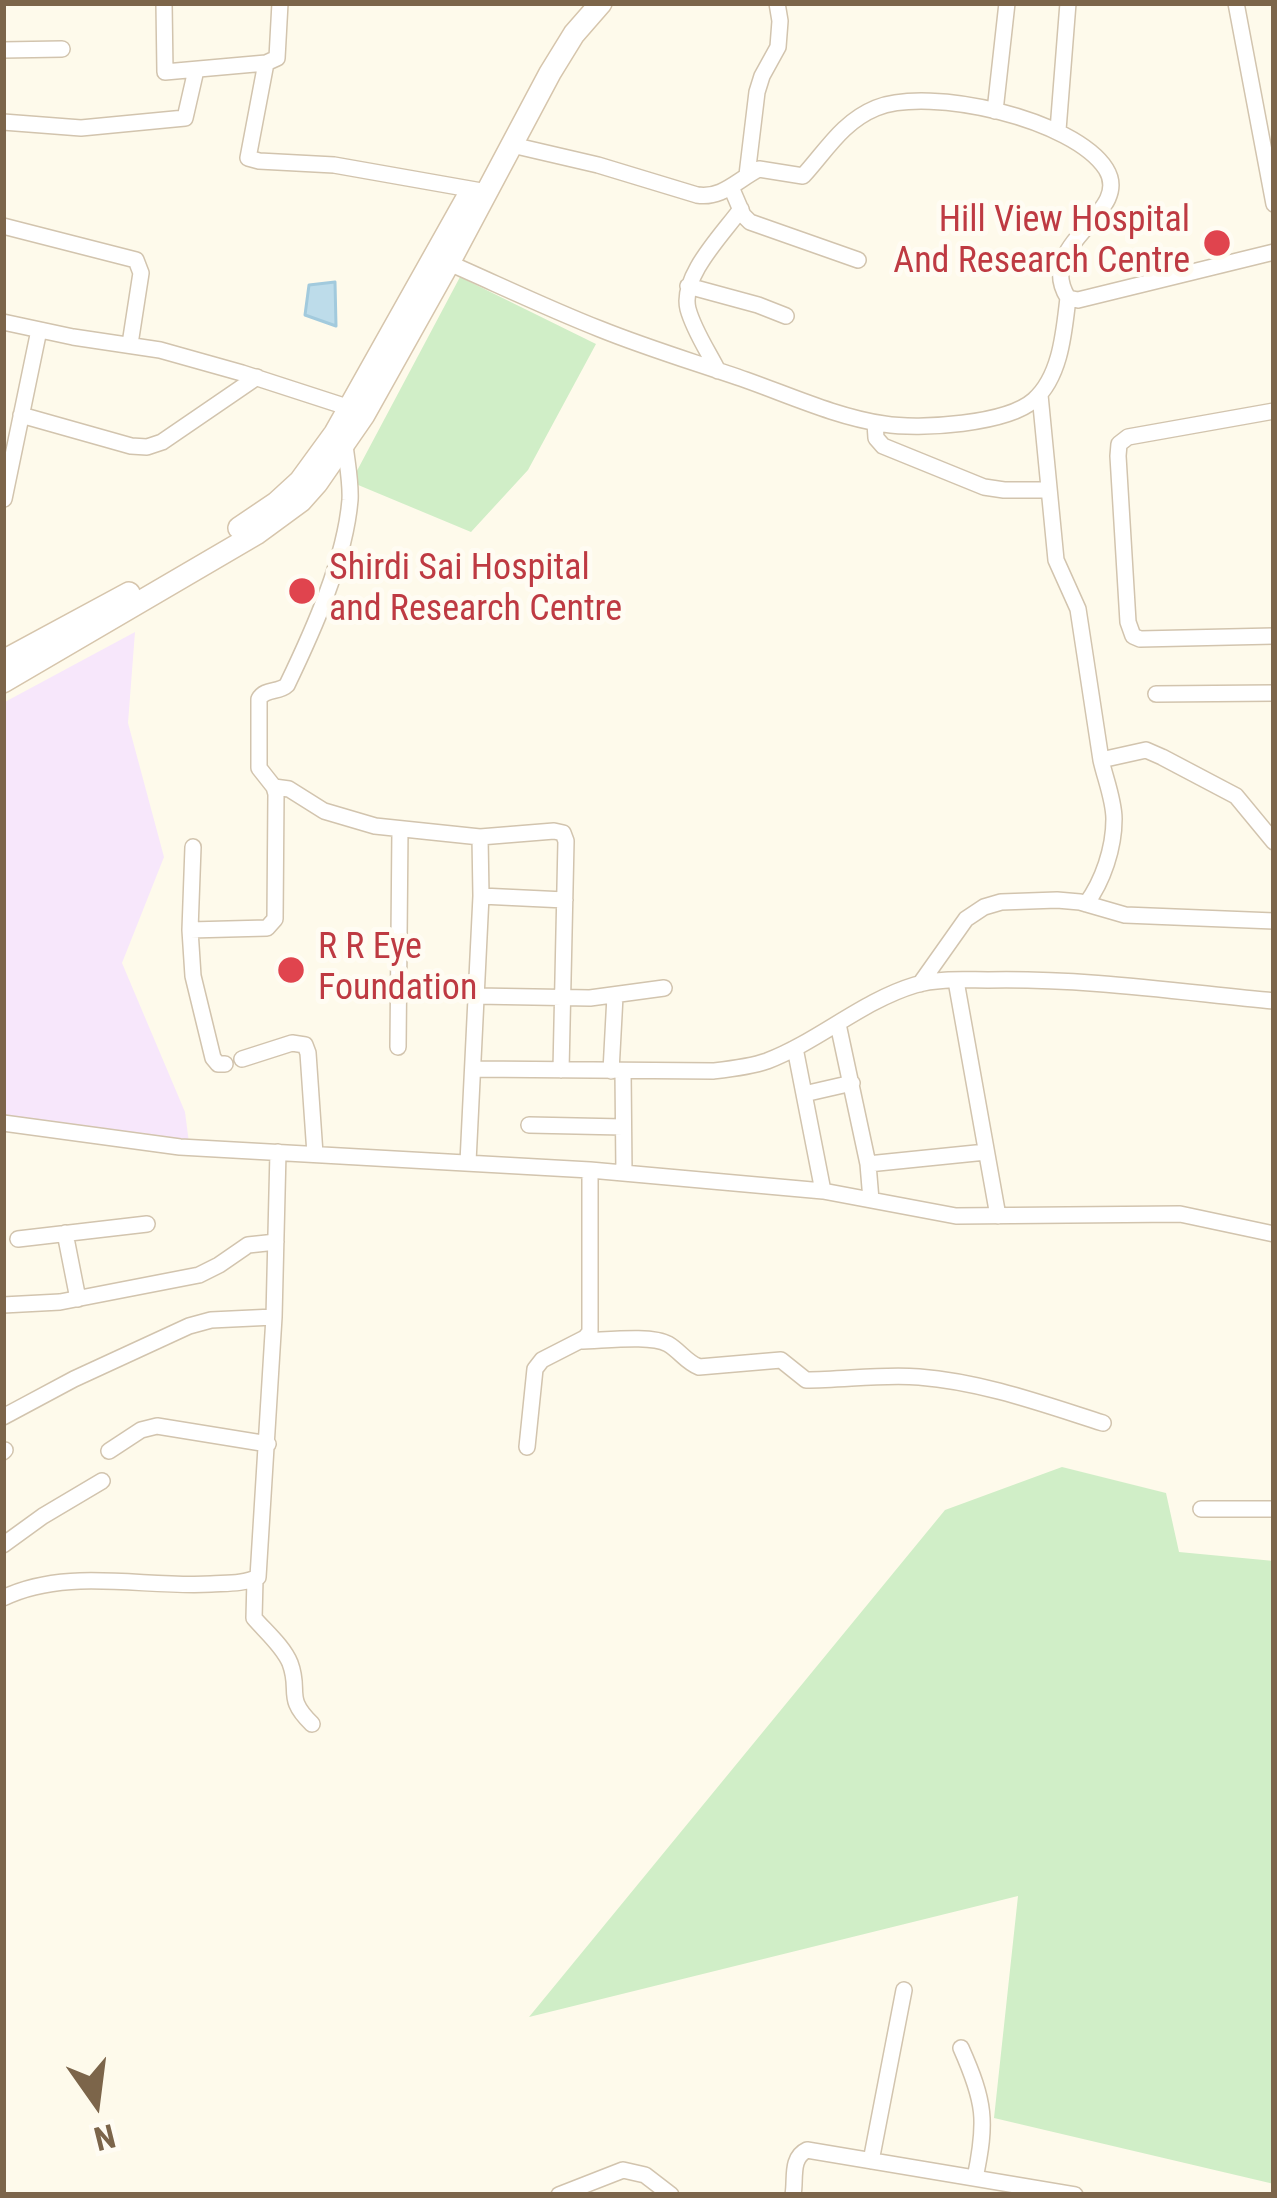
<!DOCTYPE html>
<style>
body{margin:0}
#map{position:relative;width:1277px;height:2198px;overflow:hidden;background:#fefaeb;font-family:"Roboto Condensed",sans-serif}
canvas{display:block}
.frame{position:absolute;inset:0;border:6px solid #7c654a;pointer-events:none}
.north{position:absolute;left:36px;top:2042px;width:120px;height:120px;-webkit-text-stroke:9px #fffcf3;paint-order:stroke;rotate:166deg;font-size:33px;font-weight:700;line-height:48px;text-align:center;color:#7c654a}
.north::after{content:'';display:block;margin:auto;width:42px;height:54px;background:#7c654a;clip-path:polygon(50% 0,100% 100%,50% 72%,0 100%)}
</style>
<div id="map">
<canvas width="1277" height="2198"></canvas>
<div class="frame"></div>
<div class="north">N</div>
</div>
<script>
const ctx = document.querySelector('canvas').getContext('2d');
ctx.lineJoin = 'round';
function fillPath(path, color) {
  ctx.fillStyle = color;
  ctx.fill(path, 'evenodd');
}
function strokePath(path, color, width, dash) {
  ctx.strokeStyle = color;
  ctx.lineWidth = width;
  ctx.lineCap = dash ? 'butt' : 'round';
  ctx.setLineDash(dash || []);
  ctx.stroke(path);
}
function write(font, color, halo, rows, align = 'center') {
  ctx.font = font + ' "Roboto Condensed",sans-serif';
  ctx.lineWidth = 10;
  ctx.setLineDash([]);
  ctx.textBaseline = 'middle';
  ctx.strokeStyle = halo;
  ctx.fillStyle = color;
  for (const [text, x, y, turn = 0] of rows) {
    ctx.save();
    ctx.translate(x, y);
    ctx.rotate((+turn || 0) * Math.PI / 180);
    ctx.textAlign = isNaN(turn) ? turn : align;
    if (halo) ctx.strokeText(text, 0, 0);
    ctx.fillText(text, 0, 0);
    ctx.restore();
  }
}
fillPath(new Path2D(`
 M 135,632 L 128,723 L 164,857 L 122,963 L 185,1112 L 189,1143 L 3,1117 L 3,703 Z`), '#f7e7fb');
fillPath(new Path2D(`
 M 460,277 L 596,344 L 528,470 L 471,532 L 351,482 Z
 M 1062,1467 L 1166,1493 L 1179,1552 L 1274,1561 L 1274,2184 L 994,2118 L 1018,1896 L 529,2017 L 945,1510 Z`), '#d0eec7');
const water = new Path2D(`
 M 335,282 L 336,326 L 305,315 L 309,285 Z`);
fillPath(water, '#bddcea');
strokePath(water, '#a2cadd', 3);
const minor = new Path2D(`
 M 164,3 L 165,72 L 266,63
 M 280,3 L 277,58 L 266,63 L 248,158 L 259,161 L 334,165 L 487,192
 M 1236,3 L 1274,204
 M 3,50 L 62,49
 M 995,111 L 1007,3
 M 3,122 L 81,128 L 185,118 L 196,70
 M 1058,130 L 1068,3
 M 512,145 L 598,165 L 697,195 C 722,199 737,180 759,169 L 803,176 C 826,151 842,122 876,108 C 930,86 1074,119 1106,169 C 1134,214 1033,242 1068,298 L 1078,300 L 1274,252
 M 747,175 L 757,92 L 762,76 L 778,47 L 780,21 L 777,3
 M 731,187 L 743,215 L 750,222 L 858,260
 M 3,226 L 136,260 L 141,273 L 130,344
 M 449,263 C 499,285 549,309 600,329 C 647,348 697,363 746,380 C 791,396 837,417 884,424 C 920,430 1007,424 1034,400 C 1061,376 1064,331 1068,298
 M 688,286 L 758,305 L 786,316
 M 3,322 L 73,337 L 160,350 L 242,373 L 350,408
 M 718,371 C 708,351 694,331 688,309 C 680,277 722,235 741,209
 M 1040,395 L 1056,560 L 1078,609 L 1101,760 L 1146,750 L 1162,757 L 1236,796 L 1274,842
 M 1274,411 L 1128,437 L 1119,444 L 1118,456 L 1128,622 L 1133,636 L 1140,639 L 1274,636
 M 21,415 L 131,446 L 147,447 L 162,442 L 257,377
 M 875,423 L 876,438 L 883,446 L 984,487 L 1004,490 L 1049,490
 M 4,499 L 39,330
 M 1156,694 L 1274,693
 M 274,787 L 289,789 L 324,811 L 375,826 L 480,837 L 554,831 L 563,833 L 566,841 L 561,1070
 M 193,847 L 190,930 L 193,976 L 213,1058 L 218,1064 L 225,1064
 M 481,896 L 565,900
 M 1086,904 C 1103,881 1114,848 1114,819 C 1114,800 1105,778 1101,760
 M 190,930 L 267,928 L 275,919 L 276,794 L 274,787 L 259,768 L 259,699 C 265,688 279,693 287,685 C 313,631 345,560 350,500 C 351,482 347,463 345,445
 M 956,981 L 998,1216
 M 920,984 L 966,919 L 984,907 L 1001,902 L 1057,900 L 1080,902 L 1125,915 L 1274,921
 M 477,996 L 590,998 L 664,988
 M 838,1024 L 868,1164 L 871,1200
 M 398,1047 L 400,829
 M 795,1048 L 823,1191
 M 242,1059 L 292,1043 L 305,1045 L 308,1053 L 315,1154
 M 473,1069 L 713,1071 C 731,1069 750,1067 767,1061 C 819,1041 862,1001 915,985 C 938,978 965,980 988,980 C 1084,978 1179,992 1274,1001
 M 611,1071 L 615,996
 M 623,1071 L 624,1173
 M 804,1094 L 852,1083
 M 3,1123 L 180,1147 L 590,1170 L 823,1191 L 956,1216 L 1180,1214 L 1274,1234
 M 529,1125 L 623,1127
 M 468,1162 L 481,896 L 480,837
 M 868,1164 L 986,1152
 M 65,1233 L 78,1299
 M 18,1239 L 147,1224
 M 3,1305 L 60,1302 L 199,1275 L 219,1265 L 248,1245 L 276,1242
 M 274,1317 L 278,1152
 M 580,1341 C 601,1341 651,1334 668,1344 C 680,1351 686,1362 699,1367 L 781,1360 L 806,1380 C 844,1380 881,1374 919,1377 C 983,1382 1043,1404 1103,1423
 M 3,1417 L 74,1379 L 189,1326 L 211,1320 L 274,1317 L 258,1577 C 244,1584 227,1583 211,1584 C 143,1588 66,1567 3,1598
 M 527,1447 L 535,1369 L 542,1360 L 585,1338 L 590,1332 L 590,1170
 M 109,1451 L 141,1430 L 157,1426 L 268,1444
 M 3,1452 L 5,1450
 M 1201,1509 L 1274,1509
 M 3,1545 L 43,1516 L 102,1481
 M 255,1579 L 254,1618 C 265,1631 283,1646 290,1663 C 301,1692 284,1697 312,1724
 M 961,2048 C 985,2102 987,2121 975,2178
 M 871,2161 L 904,1990
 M 559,2195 L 623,2170 L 645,2175 L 671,2195
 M 793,2195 C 796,2179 790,2158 807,2150 L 1075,2195`);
const secondary = new Path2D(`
 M 239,528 L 276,503 L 300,481 L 335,433 L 467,198
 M 3,661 L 129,593
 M 3,682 L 256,534 L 301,501 L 317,483 L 364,415 L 449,263 L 550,73 L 574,34 L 601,3`);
strokePath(minor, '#d2c4ae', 18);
strokePath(secondary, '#d6c5ac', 24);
strokePath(minor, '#fff', 15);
strokePath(secondary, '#fff', 21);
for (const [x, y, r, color] of [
 [1217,243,15,"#e0444e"],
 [302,591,15,"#e0444e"],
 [291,970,15,"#e0444e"]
]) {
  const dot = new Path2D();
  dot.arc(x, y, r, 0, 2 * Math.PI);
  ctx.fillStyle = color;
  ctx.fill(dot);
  strokePath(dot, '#fffcf3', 4.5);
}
write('36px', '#be3a42', '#fffcf3', [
 ["Hill View Hospital",1190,222,"right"],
 ["And Research Centre",1190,263,"right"],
 ["Shirdi Sai Hospital",329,570],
 ["and Research Centre",329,611],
 ["R R Eye",318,949],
 ["Foundation",318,990]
], 'left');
</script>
